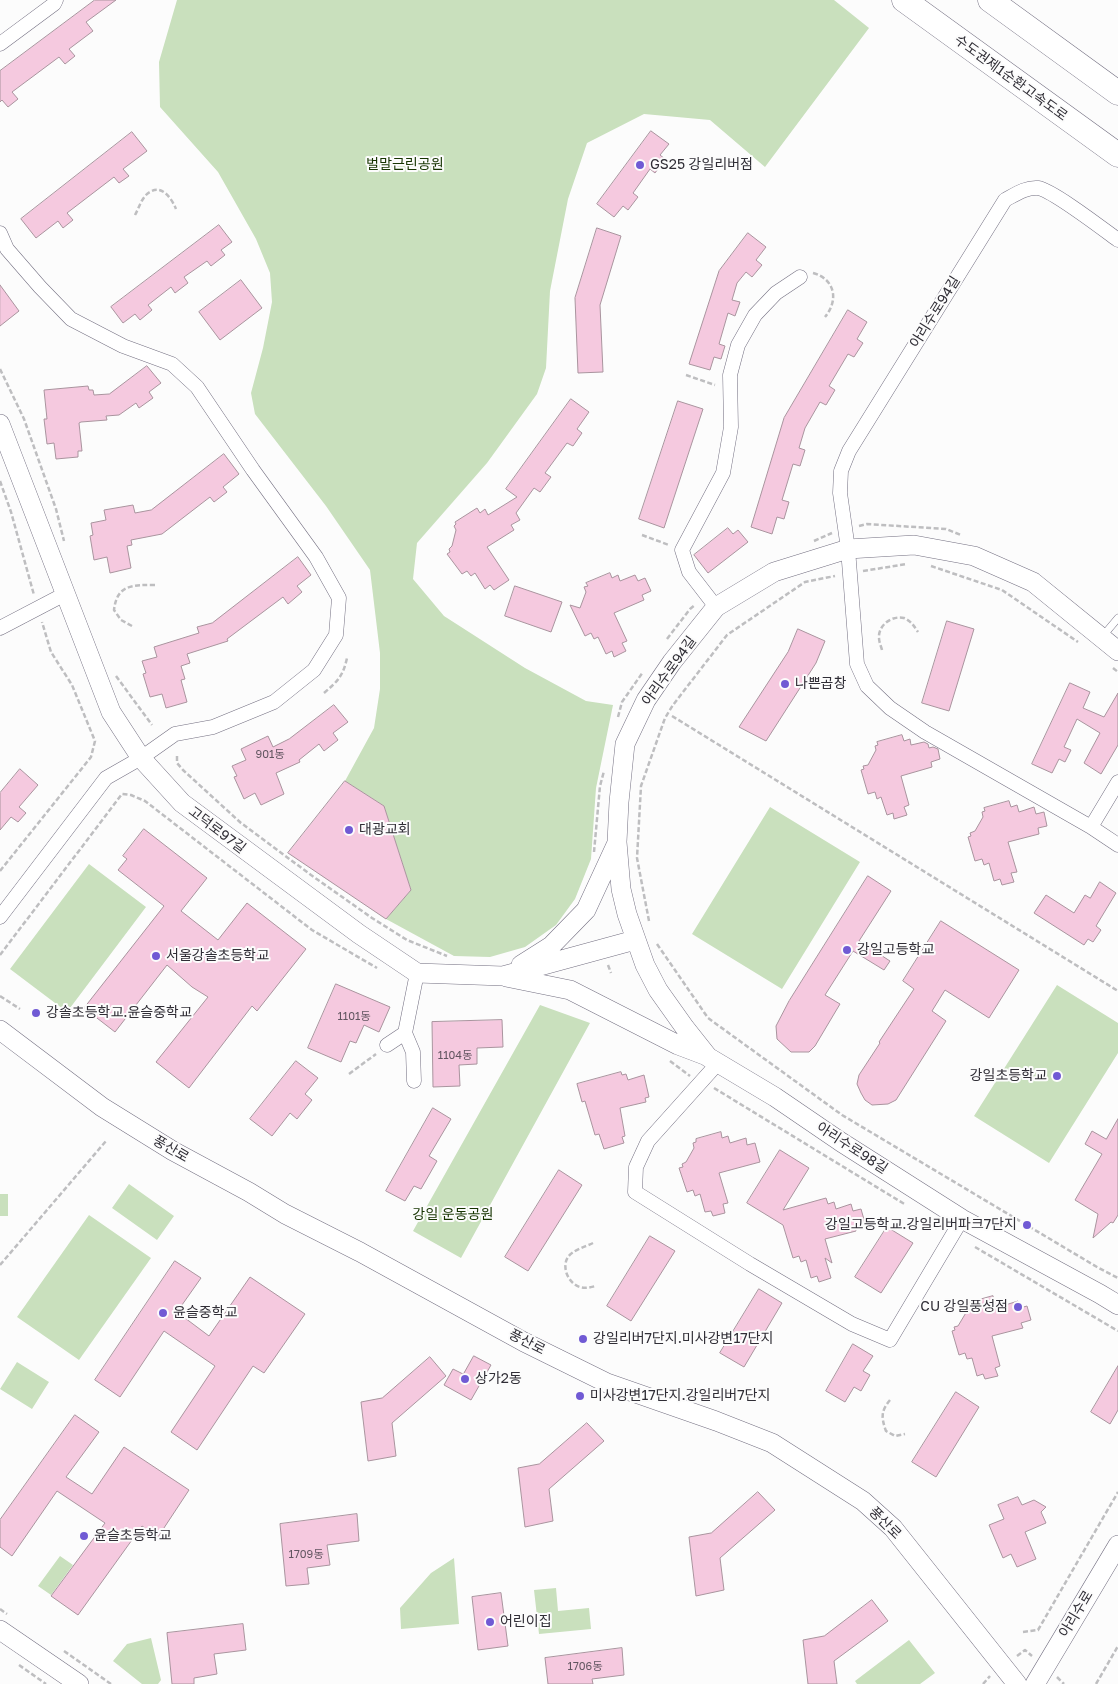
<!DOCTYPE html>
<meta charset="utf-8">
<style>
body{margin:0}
canvas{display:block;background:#fcfcfc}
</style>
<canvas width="1118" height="1684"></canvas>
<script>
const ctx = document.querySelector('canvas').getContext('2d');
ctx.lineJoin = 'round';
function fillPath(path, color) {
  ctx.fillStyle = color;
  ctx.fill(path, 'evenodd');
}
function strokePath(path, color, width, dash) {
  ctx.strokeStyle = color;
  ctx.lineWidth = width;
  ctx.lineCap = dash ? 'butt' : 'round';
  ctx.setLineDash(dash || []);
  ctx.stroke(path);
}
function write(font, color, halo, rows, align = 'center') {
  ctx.font = font + ' "Golos Text","Noto Sans KR",sans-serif';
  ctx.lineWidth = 4;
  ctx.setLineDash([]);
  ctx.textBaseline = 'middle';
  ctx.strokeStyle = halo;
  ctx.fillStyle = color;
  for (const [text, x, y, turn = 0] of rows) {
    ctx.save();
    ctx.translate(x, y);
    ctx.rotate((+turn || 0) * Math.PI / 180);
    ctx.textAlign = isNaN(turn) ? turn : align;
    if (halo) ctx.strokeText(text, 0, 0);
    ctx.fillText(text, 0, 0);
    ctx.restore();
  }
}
fillPath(new Path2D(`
 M 177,0 L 834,0 L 869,28 L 765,167 L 710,120 L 644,114 L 587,143 L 568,199 L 550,291 L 546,368 L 537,394 L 487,463 L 417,543 L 413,579 L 444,616 L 525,668 L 586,701 L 613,705 L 596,788 L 591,859 L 575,899 L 556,925 L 525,947 L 490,957 L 454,956 L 386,919 L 411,890 L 384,806 L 345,781 L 374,728 L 380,689 L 380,653 L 370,570 L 326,506 L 255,414 L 251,393 L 263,348 L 272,302 L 270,273 L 256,239 L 218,172 L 160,107 L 159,62 Z
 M 770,807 L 860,862 L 782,989 L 692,934 Z
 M 89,864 L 146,907 L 67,1012 L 10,969 Z
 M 1057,985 L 1118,1023 L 1118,1053 L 1049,1163 L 974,1116 Z
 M 540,1005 L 590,1023 L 461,1258 L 413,1231 Z
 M 129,1184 L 174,1216 L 157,1240 L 112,1208 Z
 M 0,1194 L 8,1194 L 8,1216 L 0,1216 Z
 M 89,1215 L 151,1258 L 79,1360 L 17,1317 Z
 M 17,1362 L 49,1382 L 32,1409 L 0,1389 Z
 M 60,1556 L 73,1565 L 51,1595 L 38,1586 Z
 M 454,1558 L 459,1624 L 401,1629 L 400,1608 L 431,1573 Z
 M 556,1588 L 558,1611 L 589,1608 L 591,1629 L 539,1634 L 534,1590 Z
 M 151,1638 L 161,1680 L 158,1684 L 142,1684 L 113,1661 L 127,1644 Z
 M 909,1640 L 935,1673 L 920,1684 L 857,1684 L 855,1681 Z`), '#c9e0bd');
const building = new Path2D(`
 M 95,0 L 116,0 L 86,22 L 93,31 L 69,49 L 75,56 L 65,64 L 59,57 L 12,92 L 18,99 L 8,107 L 2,100 L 0,102 L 0,71 Z
 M 651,131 L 669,144 L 660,155 L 665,159 L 655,173 L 650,169 L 633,193 L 638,197 L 628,210 L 623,206 L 614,217 L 597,204 Z
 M 132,132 L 147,151 L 123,169 L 129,176 L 119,183 L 114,177 L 67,213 L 73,220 L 63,228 L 58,221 L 36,238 L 21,219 Z
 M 219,225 L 232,242 L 221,250 L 225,255 L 211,266 L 207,261 L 184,277 L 188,283 L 175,293 L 171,287 L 148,305 L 152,310 L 140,320 L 135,314 L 123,323 L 111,307 Z
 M 597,228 L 621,236 L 600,305 L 603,372 L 578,373 L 575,298 Z
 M 748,233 L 766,247 L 756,260 L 762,265 L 752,277 L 746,272 L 737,283 L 732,300 L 740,302 L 735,316 L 728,313 L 719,344 L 725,346 L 721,359 L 714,357 L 710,370 L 689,364 L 719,271 Z
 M 241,280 L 262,308 L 220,340 L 199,312 Z
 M 0,285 L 19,311 L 0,326 Z
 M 848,310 L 867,322 L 857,339 L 863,343 L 854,357 L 848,354 L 829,386 L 835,390 L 826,405 L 820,402 L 805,428 L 799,448 L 805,450 L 800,466 L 793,464 L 782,500 L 789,502 L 784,519 L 777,517 L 772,534 L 751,527 L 784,418 Z
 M 147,366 L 161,383 L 149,392 L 153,398 L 139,408 L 136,403 L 119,415 L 106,416 L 107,420 L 81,422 L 79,423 L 82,451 L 78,451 L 78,457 L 56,459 L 54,443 L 47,444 L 44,419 L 47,419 L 44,390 L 88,386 L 89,390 L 93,390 L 94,395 L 109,394 Z
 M 571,399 L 589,412 L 577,429 L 582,433 L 573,446 L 567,443 L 545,473 L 551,477 L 540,492 L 534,488 L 516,513 L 520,520 L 511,525 L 514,530 L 487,547 L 509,580 L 494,590 L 490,585 L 485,589 L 475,573 L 471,576 L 467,571 L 462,574 L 447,554 L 450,552 L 449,549 L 452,546 L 456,530 L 454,526 L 456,524 L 455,522 L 477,508 L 480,513 L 485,509 L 488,515 L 517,497 L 506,489 Z
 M 678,401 L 703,409 L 664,528 L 639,519 Z
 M 224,454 L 239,474 L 223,487 L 227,492 L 214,502 L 210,497 L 162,534 L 131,540 L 132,545 L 127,546 L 131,568 L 110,573 L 107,557 L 94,560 L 90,536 L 93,535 L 91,523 L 106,520 L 104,510 L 133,505 L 135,513 L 151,510 Z
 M 728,528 L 733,534 L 738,530 L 748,542 L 708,573 L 694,555 Z
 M 298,557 L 311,575 L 297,586 L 302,592 L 288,604 L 283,597 L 227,639 L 228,641 L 187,654 L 190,663 L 181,666 L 185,679 L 181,680 L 187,702 L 166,708 L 162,694 L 150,697 L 143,674 L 146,673 L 142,661 L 157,657 L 154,647 L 199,633 L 197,627 L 212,623 Z
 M 610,573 L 612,578 L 618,575 L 620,581 L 635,575 L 638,581 L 645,578 L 651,591 L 642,595 L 644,600 L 614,613 L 627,641 L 622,643 L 626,651 L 614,657 L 612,651 L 606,654 L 598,637 L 594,639 L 591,633 L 585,636 L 570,605 L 580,608 L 586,592 L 584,587 L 588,586 L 586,583 Z
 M 515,586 L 562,602 L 551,632 L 505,616 Z
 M 947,621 L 974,629 L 949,711 L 922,703 Z
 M 798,629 L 825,641 L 816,663 L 766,741 L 739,727 L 788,652 Z
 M 1070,683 L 1090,692 L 1083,708 L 1104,717 L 1118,693 L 1118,745 L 1101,774 L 1084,763 L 1100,733 L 1077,719 L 1064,747 L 1071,750 L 1065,762 L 1059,759 L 1052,773 L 1032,764 Z
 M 334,705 L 348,722 L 333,733 L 338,740 L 324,751 L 319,744 L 299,760 L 300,762 L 276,773 L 284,794 L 261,805 L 255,793 L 244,799 L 234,777 L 237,776 L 232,766 L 246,760 L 241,749 L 268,736 L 273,747 L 289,739 Z
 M 902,735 L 904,741 L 910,739 L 911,745 L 924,742 L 928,744 L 929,748 L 933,747 L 938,749 L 940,759 L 931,762 L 932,767 L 901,776 L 909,805 L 904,807 L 907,815 L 894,819 L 893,813 L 887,815 L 881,797 L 877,799 L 875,792 L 868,794 L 861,770 L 864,769 L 863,766 L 868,765 L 876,750 L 875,746 L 878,745 L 877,742 Z
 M 20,769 L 38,785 L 19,807 L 26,813 L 18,822 L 11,817 L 0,830 L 0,793 Z
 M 345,781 L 384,806 L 411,890 L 386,919 L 288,853 Z
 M 1009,801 L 1011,807 L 1017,805 L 1019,812 L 1034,807 L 1036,814 L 1044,812 L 1047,826 L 1038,828 L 1039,834 L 1008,842 L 1017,872 L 1011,873 L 1014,882 L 1002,885 L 1000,879 L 994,881 L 989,863 L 984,865 L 982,859 L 975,861 L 968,837 L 971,836 L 970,833 L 975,831 L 983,817 L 982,812 L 985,811 L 984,808 Z
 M 144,829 L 207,878 L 181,911 L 218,940 L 247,903 L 306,949 L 257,1011 L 252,1006 L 189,1088 L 156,1062 L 208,997 L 192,987 L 167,965 L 115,1032 L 84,1008 L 164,906 L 118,870 L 127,859 L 123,856 Z
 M 868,876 L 891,891 L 859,941 L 890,961 L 884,970 L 853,951 L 825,995 L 840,1004 L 815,1046 L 809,1052 L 791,1052 L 777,1039 L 776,1026 L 789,1001 Z
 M 1100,882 L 1116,893 L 1096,926 L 1101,930 L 1093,942 L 1088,939 L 1084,945 L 1034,913 L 1046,895 L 1074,913 L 1085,895 L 1090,898 Z
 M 941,921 L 1019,970 L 989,1018 L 945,990 L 932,1011 L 946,1021 L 896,1100 L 888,1104 L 872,1105 L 865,1100 L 861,1093 L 857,1084 L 859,1075 L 880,1043 L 879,1042 L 914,989 L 903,981 Z
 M 336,984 L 390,1007 L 379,1032 L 364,1025 L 356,1043 L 350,1041 L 341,1062 L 308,1048 Z
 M 502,1020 L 503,1047 L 477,1048 L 477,1064 L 459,1065 L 460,1086 L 433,1087 L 432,1022 Z
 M 296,1061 L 318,1078 L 305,1094 L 312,1100 L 297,1119 L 290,1113 L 272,1136 L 250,1119 Z
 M 621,1072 L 622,1075 L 626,1074 L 628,1080 L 644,1075 L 649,1097 L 645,1098 L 646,1102 L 620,1108 L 625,1136 L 622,1137 L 624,1143 L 604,1149 L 599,1134 L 595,1135 L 585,1101 L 582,1102 L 577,1084 Z
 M 433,1108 L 451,1119 L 429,1156 L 437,1161 L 421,1189 L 414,1186 L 405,1201 L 386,1191 Z
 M 1118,1119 L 1118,1215 L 1113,1223 L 1111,1222 L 1093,1238 L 1098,1214 L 1075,1200 L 1102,1154 L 1085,1144 L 1092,1131 L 1106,1139 Z
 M 721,1132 L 722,1138 L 728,1136 L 730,1143 L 746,1138 L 747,1145 L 755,1143 L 760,1162 L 719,1173 L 728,1203 L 723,1204 L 725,1213 L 713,1216 L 711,1211 L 705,1212 L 700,1194 L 695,1196 L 693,1190 L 687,1192 L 679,1168 L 683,1167 L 682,1164 L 686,1162 L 694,1148 L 693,1143 L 696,1142 L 696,1139 Z
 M 780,1150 L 809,1168 L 783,1210 L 826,1198 L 828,1204 L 834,1202 L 836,1209 L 851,1204 L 853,1211 L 861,1209 L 865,1223 L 855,1225 L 856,1231 L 825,1239 L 832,1263 L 825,1258 L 831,1278 L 819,1282 L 817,1276 L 811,1278 L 806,1260 L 801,1262 L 799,1256 L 793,1258 L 783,1225 L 747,1203 Z
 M 559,1170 L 582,1185 L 528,1271 L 505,1257 Z
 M 887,1227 L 913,1243 L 881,1293 L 855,1277 Z
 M 650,1236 L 675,1251 L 631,1321 L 607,1306 Z
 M 175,1261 L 201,1278 L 177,1312 L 209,1336 L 250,1277 L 305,1314 L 264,1373 L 253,1366 L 197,1450 L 171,1432 L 215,1366 L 164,1331 L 120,1397 L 95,1380 Z
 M 759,1289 L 782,1303 L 744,1367 L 720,1353 Z
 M 993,1296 L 994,1301 L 1000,1300 L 1002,1306 L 1018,1301 L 1020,1308 L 1027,1306 L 1031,1320 L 1021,1323 L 1023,1328 L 992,1336 L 1000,1366 L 995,1368 L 998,1376 L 985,1379 L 983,1374 L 977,1376 L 972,1358 L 967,1359 L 965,1353 L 959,1355 L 952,1331 L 955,1330 L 954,1327 L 958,1326 L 967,1311 L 966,1306 L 969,1306 L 968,1303 Z
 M 853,1344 L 873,1356 L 863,1371 L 870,1375 L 861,1391 L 854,1387 L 845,1402 L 826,1391 Z
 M 474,1356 L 491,1365 L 471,1400 L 444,1385 L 453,1369 L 463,1374 Z
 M 430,1357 L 446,1376 L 392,1423 L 396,1456 L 368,1461 L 361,1402 L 382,1398 Z
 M 1118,1366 L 1118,1410 L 1110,1424 L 1091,1412 Z
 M 956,1392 L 979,1407 L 936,1477 L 912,1462 Z
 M 75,1415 L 99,1432 L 66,1477 L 92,1494 L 124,1447 L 189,1490 L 158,1537 L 142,1526 L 78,1615 L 51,1596 L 105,1523 L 57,1491 L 12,1556 L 0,1547 L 0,1520 Z
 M 587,1423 L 604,1441 L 549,1489 L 553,1521 L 525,1527 L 518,1468 L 539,1464 Z
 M 758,1492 L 775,1510 L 720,1558 L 724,1590 L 696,1596 L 689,1537 L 711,1533 Z
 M 1018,1497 L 1022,1505 L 1034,1500 L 1046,1507 L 1041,1512 L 1046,1523 L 1025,1532 L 1036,1559 L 1017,1567 L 1011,1554 L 1003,1558 L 989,1525 L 1004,1519 L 998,1505 Z
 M 357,1514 L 359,1541 L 327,1545 L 330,1565 L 307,1568 L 309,1584 L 286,1586 L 280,1524 Z
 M 501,1593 L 508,1646 L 478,1650 L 472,1597 Z
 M 872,1600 L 888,1621 L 834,1661 L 837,1684 L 808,1684 L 803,1640 L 824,1636 Z
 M 243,1624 L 246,1650 L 214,1654 L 217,1674 L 194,1678 L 194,1684 L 172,1684 L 167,1633 Z
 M 622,1648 L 624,1675 L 592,1679 L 593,1684 L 548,1684 L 545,1658 Z`);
fillPath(building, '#f5c9df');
strokePath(building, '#a9949e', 1);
const lane = new Path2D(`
 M 1102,637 L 1118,618`);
const street = new Path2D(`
 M 0,44 L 54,4 L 56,0
 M 0,233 L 7,249 L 40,287 L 71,319 L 123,346 L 172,364 L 197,387 L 253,470 L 316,557 L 339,598 L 336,635 L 314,670 L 274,702 L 213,727 L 175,734 L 141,758 L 106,778 L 0,917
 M 1118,240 C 1103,229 1052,190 1038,188 C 1026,187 1016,194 1005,200 L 849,451 L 841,471 L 840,493 L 848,549 L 857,664 L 867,686 L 890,708 L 925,732 L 1091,827 L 1118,845
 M 716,607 L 689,572 L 682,550 L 723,473 L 731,427 L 730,375 L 738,345 L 755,315 L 776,293 L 800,277
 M 0,628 L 65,594
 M 1091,827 L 1118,782
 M 387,1045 L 405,1033
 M 718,1063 L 648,1141 L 636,1167 L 635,1192 L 750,1264 L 852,1324 L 890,1340 L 962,1219
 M 414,1081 L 413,1052 L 405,1033 L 417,973`);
const secondary = new Path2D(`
 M 0,424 L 111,712 L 141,758 L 182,803 L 359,934 L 417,973 L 503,976 L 635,940
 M 1118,651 L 1033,582 L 974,556 L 914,545 L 848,549 L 774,572 L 716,607 L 672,662 L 646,700 L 625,744 L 619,802 L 617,842 L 621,889 L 627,914 L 645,965 L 658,990 L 685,1028 L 708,1057 L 775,1097 L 841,1142 L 962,1219 L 1100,1294 L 1118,1305
 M 521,965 L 551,946 L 586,910 L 617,843
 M 506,977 L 570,990 L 678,1045 L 707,1056
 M 0,1030 L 102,1107 L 173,1151 L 249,1192 L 285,1214 L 360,1252 L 524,1342 L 607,1383 L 716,1421 L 772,1443 L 863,1501 L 893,1528 L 1017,1684
 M 0,1630 L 79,1684
 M 1035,1684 L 1118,1545`);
const highway = new Path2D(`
 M 904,0 L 1118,155
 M 990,0 L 1118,93`);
strokePath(lane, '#747082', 8);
strokePath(street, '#747082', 15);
strokePath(secondary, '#747082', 20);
strokePath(highway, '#747082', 25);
strokePath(new Path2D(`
 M 135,215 C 139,208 142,196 150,192 C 162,184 172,199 176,209
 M 813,273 C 835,279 839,300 825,317
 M 0,369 L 24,419 L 56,509 L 64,541
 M 686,375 L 715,385
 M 0,481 L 11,512 L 34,595
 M 859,526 L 867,524 L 946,529 L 961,535
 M 642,535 L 669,545
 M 814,541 L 832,533
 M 931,566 L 1002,590 L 1078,642
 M 863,571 L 907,564
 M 132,626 L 121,620 L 114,610 C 117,584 133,585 155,585
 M 667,639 L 690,609 L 695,605
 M 882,650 C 881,646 879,642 879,638 C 878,626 891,615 904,618 C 911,621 914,626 918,632
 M 1113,668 L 1118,672
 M 116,676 L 152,725
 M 324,693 C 338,681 343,676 347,658
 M 672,716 L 1118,991
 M 618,717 L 622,702 L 643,672
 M 177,756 L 177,763 L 183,770 L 241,823 L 311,875 L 372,918 L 407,940 L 447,956
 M 594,852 L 600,786 L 604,771
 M 0,871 L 91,757 L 95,741 L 72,685 L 51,652 L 42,622
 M 649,921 L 637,858 L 641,786 L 665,718 L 673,705 L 727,635 L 805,582 L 835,576
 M 657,944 L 708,1018 L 842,1115 L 1097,1267 L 1118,1278
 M 0,955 L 122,794 L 131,795 L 145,801 L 312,930 L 377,968
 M 608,965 L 611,973
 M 0,996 L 20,1009
 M 670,1061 L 690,1076
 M 349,1074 L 376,1054
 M 714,1088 L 906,1205
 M 593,1243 C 585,1247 573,1250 568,1257 C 561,1268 569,1284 580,1287 C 586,1289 591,1287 596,1286
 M 975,1247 L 1118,1331
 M 0,1265 L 106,1141
 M 890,1400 C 881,1411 881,1417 886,1431 L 895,1436 L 905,1434
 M 0,1609 L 7,1614
 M 1023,1632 L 1038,1630 L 1118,1492
 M 64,1651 L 111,1684
 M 1017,1656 L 1025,1650 L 1032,1656
 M 19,1665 L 46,1684
 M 1057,1677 L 1064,1684
 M 983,1684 L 990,1676
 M 1096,1684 L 1118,1646`), '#bebec0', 2.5, [5, 2.5]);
strokePath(lane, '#fff', 7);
strokePath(street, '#fff', 14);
strokePath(secondary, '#fff', 19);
strokePath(highway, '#fff', 24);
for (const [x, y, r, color] of [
 [640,165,5,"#705ad4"],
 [785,684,5,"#705ad4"],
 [349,830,5,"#705ad4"],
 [847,950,5,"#705ad4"],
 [156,956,5,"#705ad4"],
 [36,1013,5,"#705ad4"],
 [1057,1076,5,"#705ad4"],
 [1027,1225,5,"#705ad4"],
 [1018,1307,5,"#705ad4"],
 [163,1313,5,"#705ad4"],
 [583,1339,5,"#705ad4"],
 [465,1379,5,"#705ad4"],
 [580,1396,5,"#705ad4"],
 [84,1536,5,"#705ad4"],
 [490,1622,5,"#705ad4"]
]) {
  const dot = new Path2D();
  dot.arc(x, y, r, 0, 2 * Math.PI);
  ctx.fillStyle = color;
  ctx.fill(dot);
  strokePath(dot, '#fcfcfc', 2);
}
write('11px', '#615560', null, [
 ["901동",270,755],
 ["1101동",354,1017],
 ["1104동",455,1056],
 ["1709동",306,1555],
 ["1706동",585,1667]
]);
write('14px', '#302e36', '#fcfcfc', [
 ["수도권제1순환고속도로",1011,78,36],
 ["아리수로94길",935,312,-58],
 ["아리수로94길",669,671,-54],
 ["고덕로97길",217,830,37],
 ["아리수로98길",852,1148,33],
 ["풍산로",171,1149,30],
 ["풍산로",527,1342,27],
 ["풍산로",885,1523,45],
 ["아리수로",1076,1614,-59]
]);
write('14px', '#163400', '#fcfcfc', [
 ["벌말근린공원",405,165],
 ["강일 운동공원",453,1215]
]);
write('14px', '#302e36', '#fcfcfc', [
 ["GS25 강일리버점",650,165],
 ["나쁜곱창",795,684],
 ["대광교회",359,830],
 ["강일고등학교",857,950],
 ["서울강솔초등학교",166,956],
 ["강솔초등학교.윤슬중학교",46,1013],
 ["강일초등학교",1047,1076,"right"],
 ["강일고등학교.강일리버파크7단지",1017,1225,"right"],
 ["CU 강일풍성점",1008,1307,"right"],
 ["윤슬중학교",173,1313],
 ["강일리버7단지.미사강변17단지",593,1339],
 ["상가2동",475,1379],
 ["미사강변17단지.강일리버7단지",590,1396],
 ["윤슬초등학교",94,1536],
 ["어린이집",500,1622]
], 'left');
</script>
